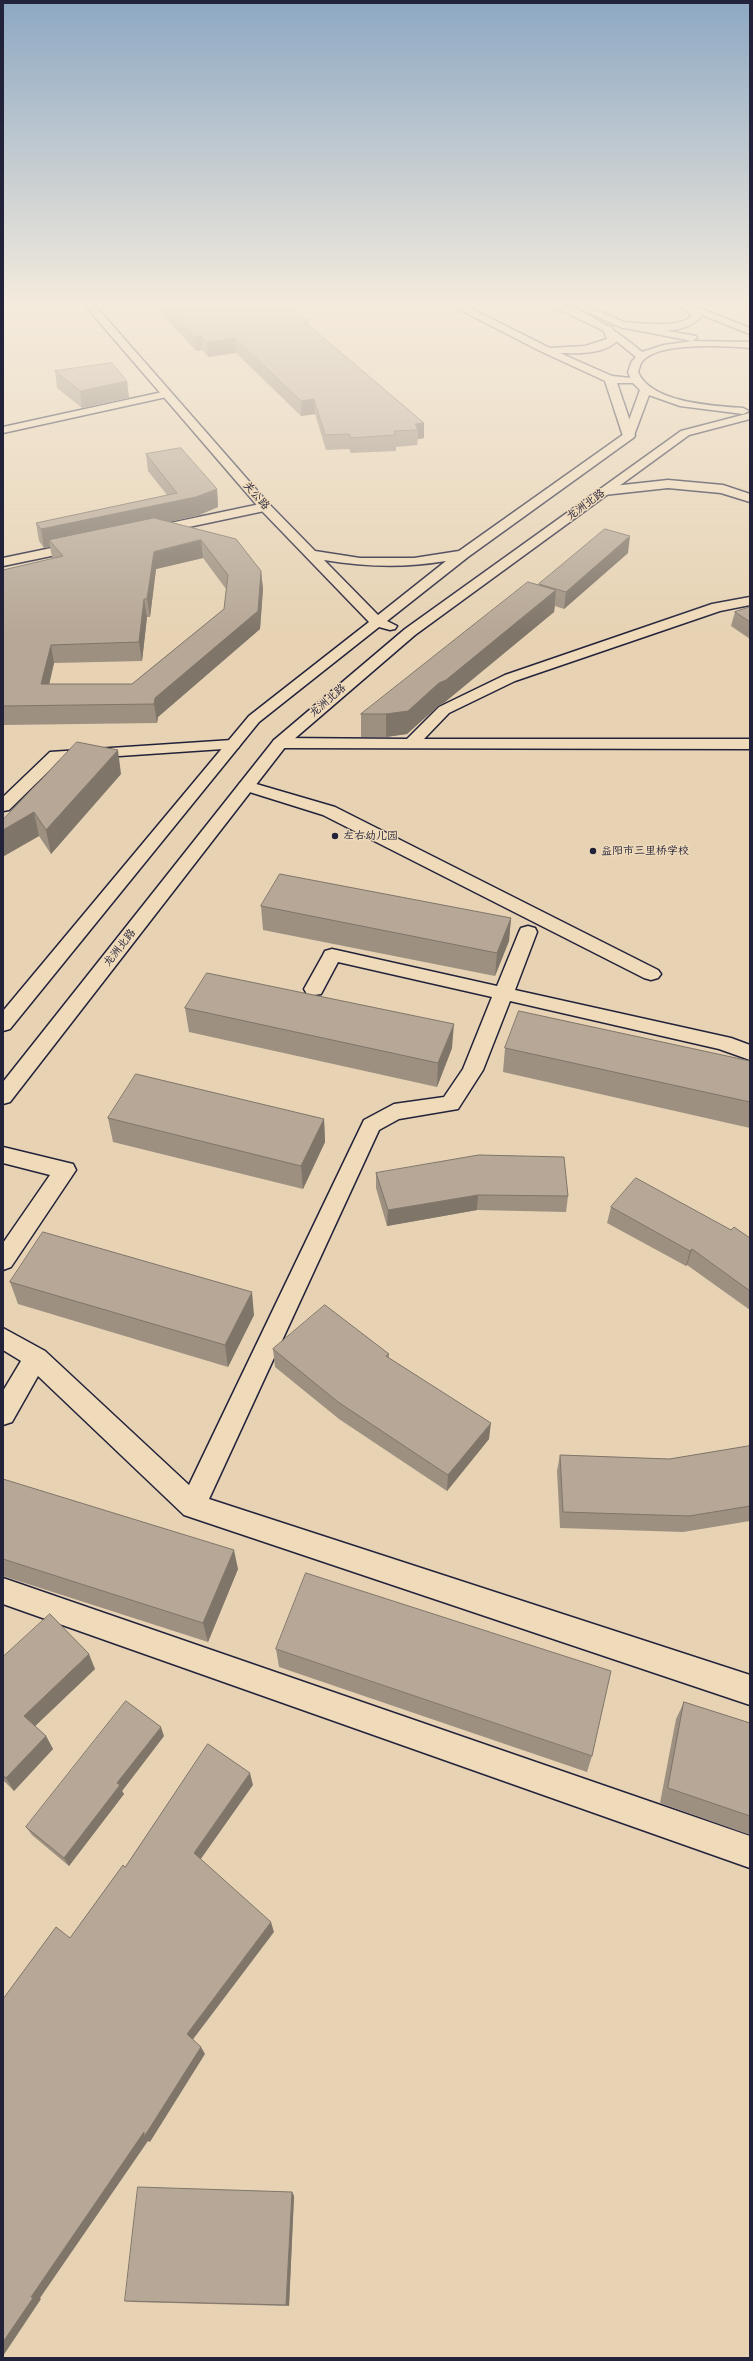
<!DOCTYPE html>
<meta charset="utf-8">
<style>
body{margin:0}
#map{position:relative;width:753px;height:2361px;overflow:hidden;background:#e7d3b4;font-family:Sriracha,sans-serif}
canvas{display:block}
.frame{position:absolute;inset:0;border:4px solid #22223b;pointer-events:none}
</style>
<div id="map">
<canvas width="753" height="2361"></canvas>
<div class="frame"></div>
</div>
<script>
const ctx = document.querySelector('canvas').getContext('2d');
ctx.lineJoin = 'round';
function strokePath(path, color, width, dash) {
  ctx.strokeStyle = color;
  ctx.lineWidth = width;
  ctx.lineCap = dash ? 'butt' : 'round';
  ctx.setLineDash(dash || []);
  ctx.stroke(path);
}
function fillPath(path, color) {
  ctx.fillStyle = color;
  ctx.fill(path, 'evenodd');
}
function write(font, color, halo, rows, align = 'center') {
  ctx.font = font + ' Sriracha,"LXGW WenKai TC",sans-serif';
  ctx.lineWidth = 3;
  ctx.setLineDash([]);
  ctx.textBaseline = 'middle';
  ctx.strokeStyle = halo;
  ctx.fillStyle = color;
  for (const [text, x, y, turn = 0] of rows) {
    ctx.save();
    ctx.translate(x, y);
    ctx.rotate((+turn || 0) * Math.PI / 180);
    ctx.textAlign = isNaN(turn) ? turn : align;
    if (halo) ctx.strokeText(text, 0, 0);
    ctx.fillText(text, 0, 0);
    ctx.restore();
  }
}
const minor = new Path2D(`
 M 445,302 L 458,302 L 550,348 L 585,346 L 607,339 L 603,329 L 608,326 L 612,327 L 618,340 C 606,354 577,354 560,353 L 612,376 L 641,379 L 641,383 L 617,383 L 635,436 L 633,438 L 625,438 L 623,436 L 605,381 L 538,350 Z
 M 684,302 L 750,328 L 750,334 L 702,315 C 686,338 647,329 623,328 L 618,325 L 623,322 C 640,323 682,329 692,315 L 679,305 Z
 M 167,391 L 172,394 L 171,396 L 3,433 L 3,427 Z
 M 668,480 L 723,485 L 750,494 L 750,502 L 721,493 L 668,488 L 604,495 L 598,491 L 604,487 Z
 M 265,503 L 269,504 L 271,507 L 269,510 L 151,535 L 145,531 L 151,527 Z
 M 80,542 L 85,543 L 87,546 L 85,549 L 3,566 L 3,558 Z
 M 750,597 L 750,605 L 720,611 L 515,681 L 449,713 L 424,739 L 750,739 L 750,749 L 280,748 L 274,746 L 272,743 L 274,740 L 280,738 L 407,739 L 439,707 L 505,675 L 712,604 Z
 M 232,740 L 238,742 L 240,745 L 238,748 L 60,760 L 9,810 L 3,811 L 3,797 L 50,752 Z
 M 246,781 L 335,807 L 658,970 L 661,974 L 658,978 L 651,980 L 644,978 L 323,815 L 240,789 L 238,786 L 240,783 Z
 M 528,926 L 535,928 L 537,932 L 515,990 L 731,1038 L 750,1045 L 750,1060 L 719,1049 L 510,1001 L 483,1070 L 458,1109 L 399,1119 L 379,1130 L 209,1499 L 750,1675 L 750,1705 L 184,1515 L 38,1376 L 12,1422 L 3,1425 L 3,1391 L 21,1361 L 3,1350 L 3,1328 L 45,1351 L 189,1485 L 364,1120 L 394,1104 L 444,1097 L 463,1069 L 492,997 L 338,962 L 321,994 L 314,995 L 307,994 L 304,989 L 323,955 L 325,951 L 332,949 L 497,986 L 519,932 L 521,928 Z
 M 3,1147 L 73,1164 L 76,1170 L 11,1267 L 3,1270 L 3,1243 L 50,1175 L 3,1163 Z
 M 3,1578 L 750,1836 L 750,1868 L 3,1604 Z`);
const major = new Path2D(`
 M 82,302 L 92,302 L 269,504 L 315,551 L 360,558 L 414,558 L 459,551 L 624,434 L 640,390 L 632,382 L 628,372 L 632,361 L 636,357 L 604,331 L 543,302 C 577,302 617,331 642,352 L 664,345 L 692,341 L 620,327 L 565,302 L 579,302 L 626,323 L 696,336 L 697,338 L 692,341 L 750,342 L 750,348 C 727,346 655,341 641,363 C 640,365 639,369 638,372 C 651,403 714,406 743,408 L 749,411 L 743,414 L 680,406 L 649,395 L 633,438 L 468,557 L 387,621 L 397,626 L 395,629 L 390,630 L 379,627 L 259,722 L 10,1029 L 3,1031 L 3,1011 L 249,716 L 369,622 L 261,510 ZM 324,560 C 366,567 405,568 446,561 L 378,615 Z
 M 750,413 L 750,419 L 689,435 L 415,635 L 286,746 L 10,1102 L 3,1104 L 3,1082 L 274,740 L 405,629 L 681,431 Z`);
strokePath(minor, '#22223b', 3);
strokePath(major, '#22223b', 3);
fillPath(minor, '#efdab9');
fillPath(major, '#efdab9');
fillPath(new Path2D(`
 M 151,302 L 289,302 L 289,304 L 308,321 L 308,325 L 424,423 L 424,438 L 418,439 L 417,445 L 396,447 L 396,451 L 351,453 L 349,449 L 326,450 L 315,414 L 301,416 L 236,353 L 208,357 L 202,350 L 196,351 Z
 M 55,371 L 127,381 L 129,398 L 82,408 L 57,388 Z
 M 146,454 L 217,489 L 218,507 L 197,516 L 169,522 L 261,571 L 263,589 L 260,629 L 158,717 L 157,723 L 3,725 L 3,570 L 53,559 L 52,557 L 50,547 L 44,548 L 39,541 L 36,523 L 167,495 L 148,471 ZM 203,558 L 226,589 L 224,609 L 132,684 L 49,684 L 54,663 L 142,661 L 147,617 L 150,617 L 156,569 Z
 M 628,553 L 564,609 L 555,606 L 554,612 L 445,702 L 438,706 L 407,734 L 386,737 L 361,737 L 361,714 L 539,585 L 539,584 Z
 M 750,607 L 750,639 L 731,626 L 735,612 Z
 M 121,774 L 51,854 L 39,836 L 4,856 L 3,855 L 3,820 Z
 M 261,906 L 511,918 L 509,941 L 495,976 L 263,930 Z
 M 185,1008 L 452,1048 L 437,1087 L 189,1032 Z
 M 505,1048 L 750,1061 L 750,1128 L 503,1072 Z
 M 108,1118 L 324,1119 L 325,1142 L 303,1189 L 113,1142 Z
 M 376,1173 L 568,1196 L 566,1212 L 477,1210 L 387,1226 L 376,1188 Z
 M 611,1207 L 731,1230 L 750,1238 L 750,1310 L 687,1265 L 686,1266 L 607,1223 Z
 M 10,1282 L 254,1315 L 228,1367 L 18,1304 Z
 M 273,1349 L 389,1354 L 389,1358 L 489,1439 L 447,1491 L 339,1419 L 275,1367 Z
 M 750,1446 L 750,1521 L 683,1532 L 560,1528 L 557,1471 L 560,1455 L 669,1459 Z
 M 3,1479 L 238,1569 L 208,1642 L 3,1576 Z
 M 276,1649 L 592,1756 L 587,1772 L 279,1667 Z
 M 3,1657 L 95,1669 L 35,1726 L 46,1736 L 53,1749 L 14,1791 L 3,1780 Z
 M 684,1702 L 750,1723 L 750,1835 L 660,1803 L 676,1719 Z
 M 164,1736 L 122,1791 L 124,1794 L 69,1866 L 32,1835 L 26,1827 Z
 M 292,2192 L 294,2196 L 289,2306 L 132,2302 L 125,2301 Z`), '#9d9081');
fillPath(new Path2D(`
 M 201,336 L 202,350 L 196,351 L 195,337 Z
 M 235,338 L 236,353 L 208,357 L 207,342 Z
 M 127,381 L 129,398 L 82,408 L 80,391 Z
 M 314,399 L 315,414 L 301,416 L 301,401 Z
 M 424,423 L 424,438 L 418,439 L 418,430 L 415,424 Z
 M 217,489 L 218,507 L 197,516 L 54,546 L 49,540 L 50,547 L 44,548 L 41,529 Z
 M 630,536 L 628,553 L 564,609 L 566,592 Z
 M 201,540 L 203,558 L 156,569 L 150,617 L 147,599 L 154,552 Z
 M 261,571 L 263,589 L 260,629 L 158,717 L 157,723 L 154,704 L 155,698 Z
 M 556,590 L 554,612 L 445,702 L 438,706 L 407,734 L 386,737 L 386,714 L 439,683 Z
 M 144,599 L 147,617 L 142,661 L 139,642 Z
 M 51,645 L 54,663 L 45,703 L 41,684 Z
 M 118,750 L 121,774 L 51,854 L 46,830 Z
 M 34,812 L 39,836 L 4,856 L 3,852 L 3,830 Z
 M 511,918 L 509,941 L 495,976 L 497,953 Z
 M 454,1024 L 452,1048 L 437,1087 L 438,1063 Z
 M 324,1119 L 325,1142 L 303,1189 L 301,1166 Z
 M 478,1195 L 477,1210 L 387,1226 L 388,1210 Z
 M 692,1249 L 687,1265 L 686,1266 L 690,1251 Z
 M 252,1292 L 254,1315 L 228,1367 L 225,1345 Z
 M 491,1423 L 489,1439 L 447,1491 L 448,1475 Z
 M 234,1550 L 238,1569 L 208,1642 L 203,1623 Z
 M 89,1654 L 95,1669 L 31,1730 L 24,1716 Z
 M 161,1727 L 164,1736 L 122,1791 L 124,1794 L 69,1866 L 64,1858 L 117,1783 Z
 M 46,1736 L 53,1749 L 14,1791 L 6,1778 Z
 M 250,1773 L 253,1785 L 198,1863 L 194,1853 Z
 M 271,1922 L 274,1932 L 191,2042 L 187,2034 Z
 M 201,2047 L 205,2054 L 150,2142 L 148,2141 L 40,2298 L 41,2299 L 3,2356 L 3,2342 L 31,2297 Z
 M 292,2192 L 294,2196 L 289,2306 L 286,2305 Z`), '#7f7569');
const building = new Path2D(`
 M 162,302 L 286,302 L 308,321 L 305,322 L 424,423 L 415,424 L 418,430 L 394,431 L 396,435 L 351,438 L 349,434 L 325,435 L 314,399 L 301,401 L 235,338 L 207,342 L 201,336 L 195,337 Z
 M 112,363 L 127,381 L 80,391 L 55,371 Z
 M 181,448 L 217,489 L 196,497 L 41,529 L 36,523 L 177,493 L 146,454 Z
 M 154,518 L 236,539 L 261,571 L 258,611 L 155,698 L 154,704 L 3,706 L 3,570 L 63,556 L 49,540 ZM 201,540 L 228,575 L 224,609 L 132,684 L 41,684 L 51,645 L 139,642 L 144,599 L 147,599 L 154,552 Z
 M 605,529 L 630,536 L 566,592 L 539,584 Z
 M 528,582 L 556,590 L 446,680 L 439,683 L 408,711 L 386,714 L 361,714 Z
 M 750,607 L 750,622 L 735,612 Z
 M 77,742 L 118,750 L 46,830 L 34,812 L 3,830 L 3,820 Z
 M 280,874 L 511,918 L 497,953 L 261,906 Z
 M 207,973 L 454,1024 L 438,1063 L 185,1008 Z
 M 519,1011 L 750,1061 L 750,1102 L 505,1048 Z
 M 136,1074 L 324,1119 L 301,1166 L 108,1118 Z
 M 479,1155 L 564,1157 L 568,1196 L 478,1195 L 388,1210 L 376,1173 Z
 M 636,1178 L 731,1230 L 734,1227 L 750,1238 L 750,1291 L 692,1249 L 690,1251 L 611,1207 Z
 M 43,1232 L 252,1292 L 225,1345 L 10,1282 Z
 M 325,1305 L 389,1354 L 386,1356 L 491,1423 L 448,1475 L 338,1402 L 273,1349 Z
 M 750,1446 L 750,1506 L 689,1516 L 563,1512 L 560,1455 L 669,1459 Z
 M 3,1479 L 234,1550 L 203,1623 L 3,1559 Z
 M 306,1573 L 611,1671 L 592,1756 L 276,1649 Z
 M 50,1614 L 89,1654 L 24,1716 L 46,1736 L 6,1778 L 3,1775 L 3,1657 Z
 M 126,1701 L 161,1727 L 117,1783 L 120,1785 L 64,1858 L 26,1827 Z
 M 684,1702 L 750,1723 L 750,1816 L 668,1788 Z
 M 208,1744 L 250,1773 L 194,1853 L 271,1922 L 187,2034 L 201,2047 L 144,2137 L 144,2132 L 31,2297 L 33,2298 L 3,2342 L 3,1999 L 56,1927 L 70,1938 L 123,1865 L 125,1867 Z
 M 138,2187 L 292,2192 L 286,2305 L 125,2301 Z`);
fillPath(building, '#b6a796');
strokePath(building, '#7f7569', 1);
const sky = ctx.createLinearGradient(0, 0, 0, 633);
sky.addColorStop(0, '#8da8c3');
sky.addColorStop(0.48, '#f4ebdd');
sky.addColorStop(1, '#f4ebdd00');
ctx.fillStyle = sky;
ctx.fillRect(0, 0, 753, 633);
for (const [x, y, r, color] of [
 [335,836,4,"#22223b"],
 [593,851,4,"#22223b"]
]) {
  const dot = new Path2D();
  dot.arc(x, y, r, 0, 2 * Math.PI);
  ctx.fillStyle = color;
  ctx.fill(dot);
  strokePath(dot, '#efdab9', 1.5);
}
write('11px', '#22223b', '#efdab9', [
 ["关公路",256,496,48],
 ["龙洲北路",586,505,-36],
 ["龙洲北路",328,701,-41],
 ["龙洲北路",120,948,-52]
]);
write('11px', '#22223b', '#efdab9', [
 ["左右幼儿园",343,836],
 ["益阳市三里桥学校",601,851]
], 'left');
</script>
